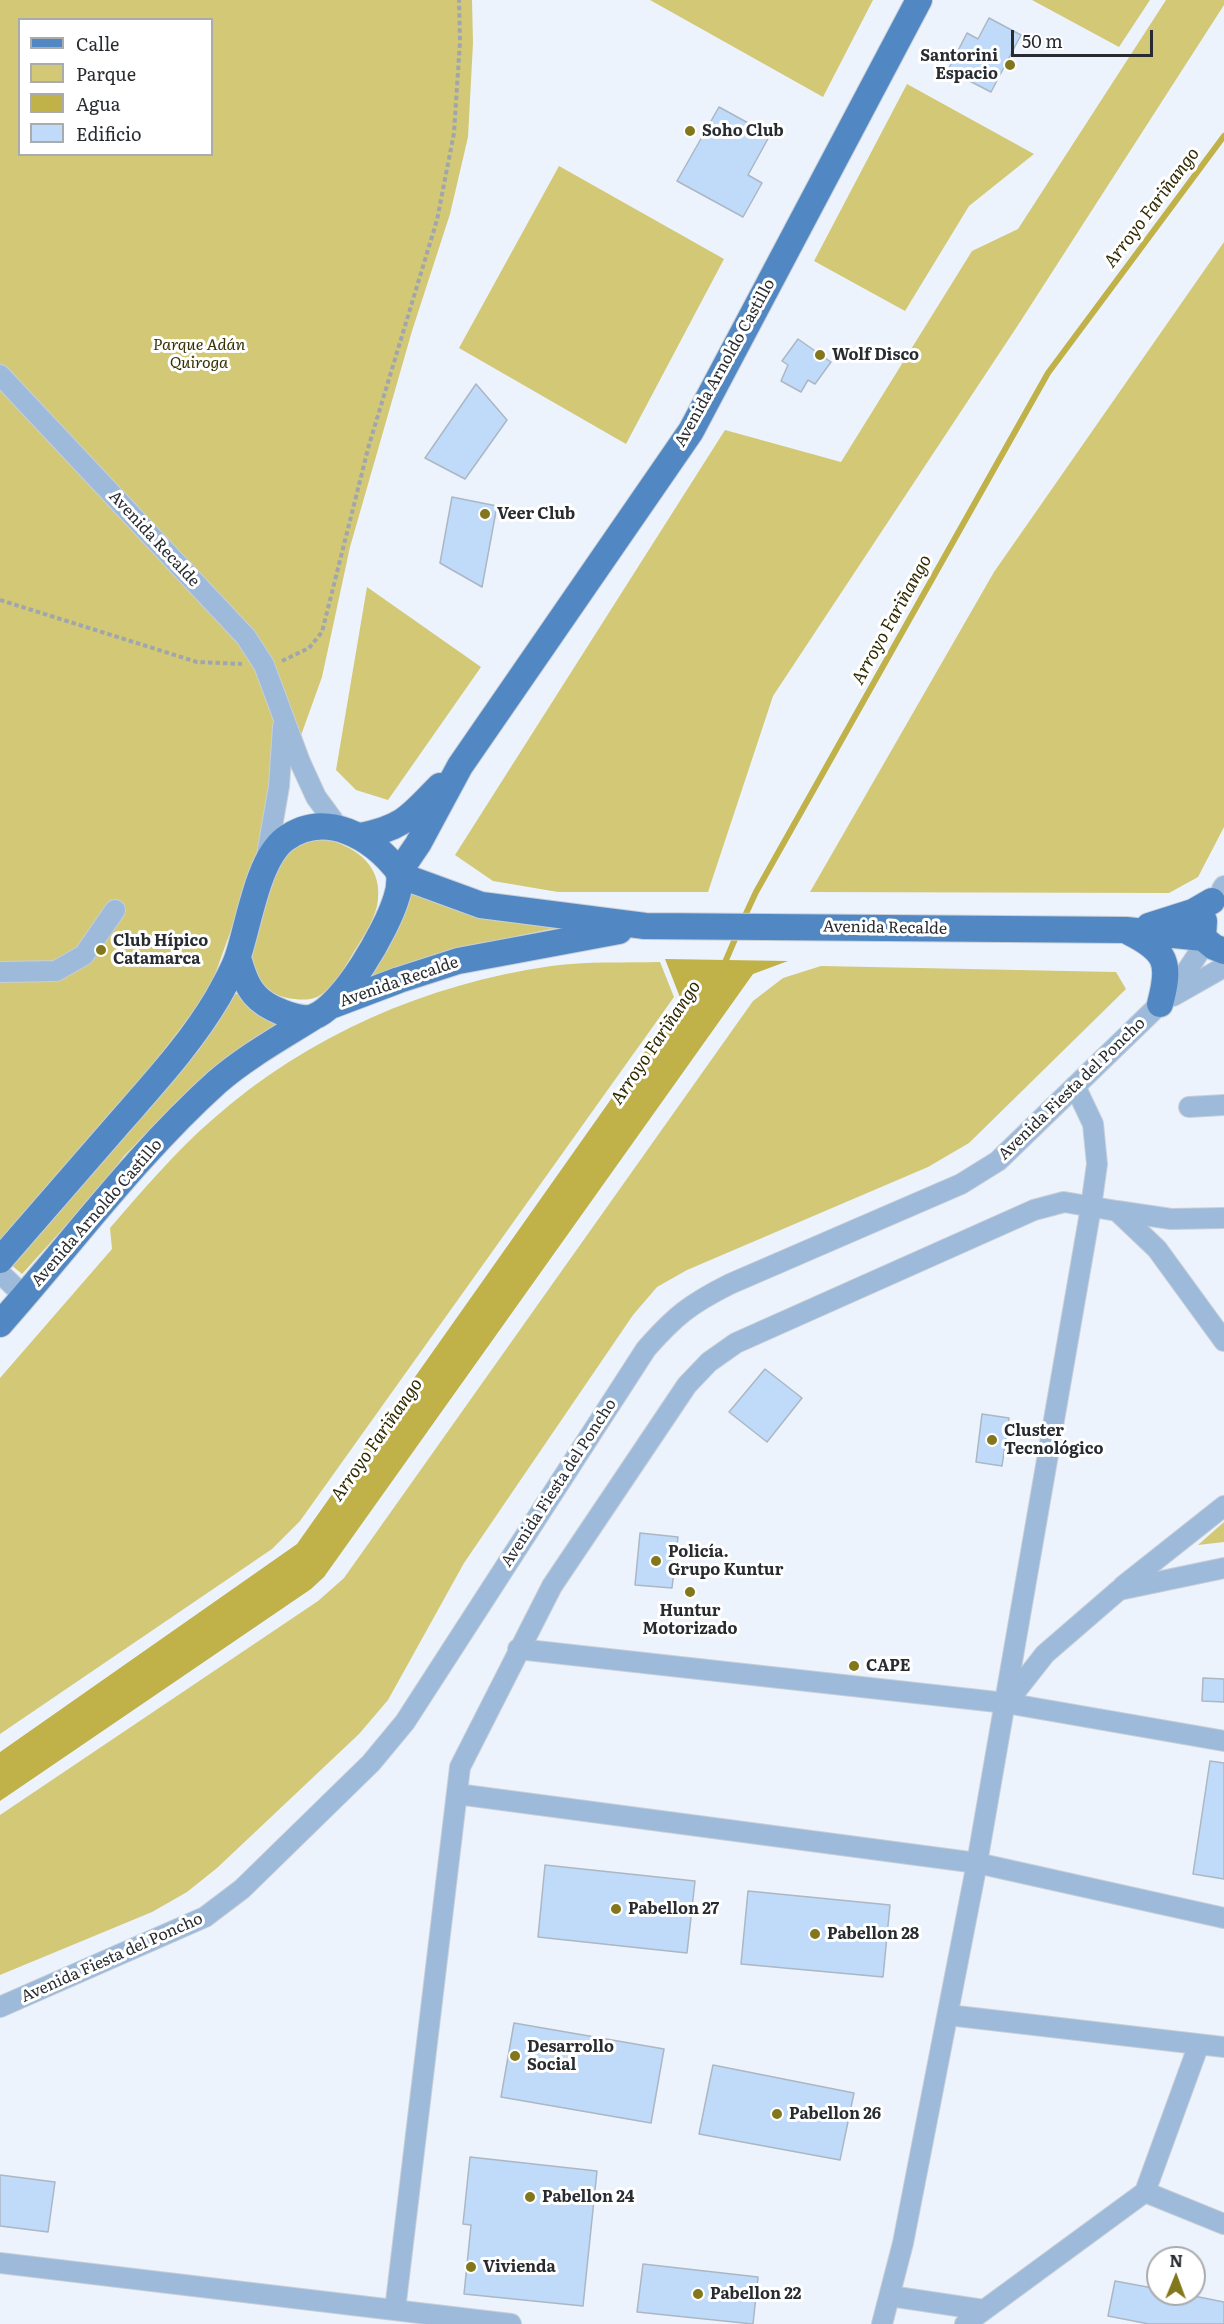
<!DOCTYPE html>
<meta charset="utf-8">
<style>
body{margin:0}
#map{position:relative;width:1224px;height:2324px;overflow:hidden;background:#ecf3fc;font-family:Literata,serif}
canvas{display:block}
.legend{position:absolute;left:18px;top:18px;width:195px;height:138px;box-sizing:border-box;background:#fff;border:2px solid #a9abad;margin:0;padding:8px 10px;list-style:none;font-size:18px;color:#282c31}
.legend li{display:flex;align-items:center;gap:12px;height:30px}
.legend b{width:30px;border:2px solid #a9abad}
.north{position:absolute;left:1146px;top:2246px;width:60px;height:60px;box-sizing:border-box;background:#fff;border:2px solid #a9abad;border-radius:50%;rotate:1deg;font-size:16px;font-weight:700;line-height:24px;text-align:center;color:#282c31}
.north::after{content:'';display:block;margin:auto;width:21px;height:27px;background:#82771a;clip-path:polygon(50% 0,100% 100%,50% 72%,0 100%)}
.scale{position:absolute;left:1011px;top:30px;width:142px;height:27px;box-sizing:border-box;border:3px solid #282c31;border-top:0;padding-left:8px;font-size:18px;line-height:21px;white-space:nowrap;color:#282c31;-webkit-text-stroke:4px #fff;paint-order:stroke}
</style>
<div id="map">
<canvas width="1224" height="2324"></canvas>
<ul class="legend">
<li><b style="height:8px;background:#5188c3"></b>Calle</li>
<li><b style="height:16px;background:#d3c875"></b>Parque</li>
<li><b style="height:16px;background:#c0b249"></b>Agua</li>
<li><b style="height:16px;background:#c0dbf9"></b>Edificio</li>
</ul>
<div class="north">N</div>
<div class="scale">50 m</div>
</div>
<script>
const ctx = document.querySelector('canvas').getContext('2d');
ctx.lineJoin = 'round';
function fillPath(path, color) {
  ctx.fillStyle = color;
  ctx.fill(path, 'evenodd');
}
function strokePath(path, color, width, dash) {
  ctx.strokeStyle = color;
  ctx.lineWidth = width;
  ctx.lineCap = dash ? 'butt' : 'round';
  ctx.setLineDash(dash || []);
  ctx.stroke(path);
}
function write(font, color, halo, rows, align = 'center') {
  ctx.font = font + ' Literata,serif';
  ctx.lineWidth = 6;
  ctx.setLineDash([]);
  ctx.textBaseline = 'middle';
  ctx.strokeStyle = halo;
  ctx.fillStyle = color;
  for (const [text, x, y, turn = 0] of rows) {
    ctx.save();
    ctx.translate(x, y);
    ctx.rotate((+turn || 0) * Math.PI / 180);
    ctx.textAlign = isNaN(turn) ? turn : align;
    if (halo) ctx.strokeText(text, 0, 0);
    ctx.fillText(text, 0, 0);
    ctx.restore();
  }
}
fillPath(new Path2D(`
 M 0,0 L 472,0 L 473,43 L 468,137 L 450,214 L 412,331 L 350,547 L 322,677 L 209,991 L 154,1063 L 0,1240 ZM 20,20 L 212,20 L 212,154 L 20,154 Z
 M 650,0 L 873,0 L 823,97 Z
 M 1032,0 L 1150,0 L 1119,47 Z
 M 1166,0 L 1224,0 L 1224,5 L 1020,322 L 773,696 L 708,892 L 558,892 L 493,881 L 455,855 L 725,430 L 841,462 L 972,251 L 1018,229 Z
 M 907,84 L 1034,154 L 969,206 L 905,311 L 814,261 Z
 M 559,166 L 724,259 L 626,444 L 459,348 Z
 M 1224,242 L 1224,827 L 1198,877 L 1169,893 L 810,892 L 994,572 Z
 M 367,587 L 481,667 L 388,800 L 356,790 L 336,770 Z
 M 325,839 C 358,847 385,868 377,906 C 373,923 361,940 352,955 C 343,970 334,989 317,997 C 310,1000 302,1000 295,999 C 265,997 250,974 252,946 L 278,863 L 292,849 L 308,842 Z
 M 412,890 C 466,917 502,922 561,927 L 455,949 L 367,978 L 402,919 Z
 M 660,962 L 674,997 L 300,1521 L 272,1549 L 0,1734 L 0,1378 L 112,1249 L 110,1228 C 143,1190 175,1152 213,1119 C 308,1035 427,984 551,966 C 587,961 625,963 660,962 Z
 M 821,966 L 1116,972 L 1126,989 L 969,1143 L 928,1167 L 687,1270 L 657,1287 L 633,1315 L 464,1563 L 388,1700 L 359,1734 L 217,1868 L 187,1892 L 152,1912 L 0,1975 L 0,1815 L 318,1601 L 344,1578 L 753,1001 L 783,978 Z
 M 234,994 L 238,994 C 249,1008 260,1015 277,1022 L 277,1027 L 210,1074 L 177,1101 L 124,1156 L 99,1189 L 22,1274 L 10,1264 L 199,1050 Z
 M 1224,1522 L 1224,1542 L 1198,1545 Z`), '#d3c875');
fillPath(new Path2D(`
 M 665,959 L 788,961 L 753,974 L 324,1577 L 311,1589 L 0,1801 L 0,1752 L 297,1544 L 681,1000 Z`), '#c0b249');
strokePath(new Path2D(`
 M 743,920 L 756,892 L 1048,373 L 1224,136
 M 723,967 L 738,932`), '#c0b249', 6);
const building = new Path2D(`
 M 989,18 L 1021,35 L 991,92 L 948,70 L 967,33 L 978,39 Z
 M 719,107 L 770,135 L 748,175 L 762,183 L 743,217 L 677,181 Z
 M 798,339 L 831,362 L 815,384 L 808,380 L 801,392 L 781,381 L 788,365 L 782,361 Z
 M 476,384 L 507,420 L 465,479 L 425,458 Z
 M 452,497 L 497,506 L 482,587 L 440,563 Z
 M 765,1369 L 802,1398 L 767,1442 L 729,1412 Z
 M 982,1414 L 1009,1418 L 1002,1466 L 976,1462 Z
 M 640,1533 L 678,1537 L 672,1588 L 635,1585 Z
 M 1203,1678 L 1224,1679 L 1224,1702 L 1202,1701 Z
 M 1210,1761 L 1224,1763 L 1224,1879 L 1193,1874 Z
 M 545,1865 L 695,1881 L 687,1953 L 538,1937 Z
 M 748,1891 L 890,1905 L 883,1977 L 741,1964 Z
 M 514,2023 L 664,2049 L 651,2123 L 501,2097 Z
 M 713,2065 L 854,2093 L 840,2160 L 699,2134 Z
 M 470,2157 L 597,2171 L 583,2306 L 464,2294 L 471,2225 L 463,2224 Z
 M 0,2175 L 55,2182 L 48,2232 L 0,2226 Z
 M 643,2264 L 758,2277 L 753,2324 L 637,2312 Z
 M 1115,2281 L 1158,2289 L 1158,2294 L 1184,2294 L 1224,2302 L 1224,2324 L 1149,2324 L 1108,2316 Z`);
fillPath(building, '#c0dbf9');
strokePath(building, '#abb7c4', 1.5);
const minor = new Path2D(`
 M 0,375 L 246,637 L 264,665 L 300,762 L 316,797 L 338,827
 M 266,861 L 279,786 L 283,727
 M 1222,889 L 1224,886
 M 0,972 L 56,971 L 84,955 L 115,910
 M 1173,996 L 1224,967
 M 1189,1107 L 1224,1105
 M 1117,1211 L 1171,1219 L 1224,1218
 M 0,1273 L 25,1297
 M 1123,1586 L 1224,1506
 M 518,1649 L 1006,1703 L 1224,1741
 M 1008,1701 L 1045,1654 L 1119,1590 L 1224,1568
 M 457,1794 L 977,1863 L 1224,1918
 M 0,2007 L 205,1917 L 242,1889 L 371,1763 L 405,1722 L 646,1349 C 675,1316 690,1304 730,1284 L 961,1184 L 998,1161 L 1160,1004 L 1182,978 L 1206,942
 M 948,2015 L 1224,2047
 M 1145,2192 L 1224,2224
 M 0,2263 L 511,2324
 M 890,2296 L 984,2310
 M 395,2310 L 460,1767 L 552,1586 L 687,1385 L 709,1362 L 736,1343 L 1034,1210 L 1064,1202 L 1117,1211 L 1157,1249 L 1224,1341
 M 882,2324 L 903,2243 L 977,1863 L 1091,1207 L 1097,1164 L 1093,1124 L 1075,1086
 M 965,2324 L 1145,2192 L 1199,2044`);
const major = new Path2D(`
 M 361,836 C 405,827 410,816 440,786
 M 399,872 L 418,844 L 460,766 L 691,431 L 919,0
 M 399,875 L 481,905 L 645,926 L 1126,930 L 1203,938
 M 1204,921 L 1203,938 L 1214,947 L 1224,951
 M 1149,926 L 1193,912 L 1212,901
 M 1129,932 C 1167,951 1171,963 1160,1004
 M 333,1005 L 399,980 L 458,961 L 619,931
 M 0,1260 C 40,1214 80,1168 120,1122 C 155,1082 191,1043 218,997 C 225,984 234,969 238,956 C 249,923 258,859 285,839 C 326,809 373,838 399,872 C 400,881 399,891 396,899 C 387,929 343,1007 313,1017 C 298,1022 265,1007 255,995 C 246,985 242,971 238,958
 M 0,1324 C 72,1243 136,1155 217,1082 C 246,1057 280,1038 312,1018`);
strokePath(minor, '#c9cfd7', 22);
strokePath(major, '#c9cfd7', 28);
strokePath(new Path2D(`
 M 0,600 L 197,662 L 242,664
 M 282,661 L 309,648 L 322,632 L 369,445 L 437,220 L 454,133 L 460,41 L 459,0`), '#a0a6ae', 4, [4.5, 3]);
strokePath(minor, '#9dbadb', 20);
strokePath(major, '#5188c3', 26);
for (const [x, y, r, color] of [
 [1010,65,6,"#82771a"],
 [690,131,6,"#82771a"],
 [820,355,6,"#82771a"],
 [485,514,6,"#82771a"],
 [101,950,6,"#82771a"],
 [992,1440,6,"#82771a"],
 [656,1561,6,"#82771a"],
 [690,1592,6,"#82771a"],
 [854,1666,6,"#82771a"],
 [616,1909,6,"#82771a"],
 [815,1934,6,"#82771a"],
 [515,2056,6,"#82771a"],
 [777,2114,6,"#82771a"],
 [530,2197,6,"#82771a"],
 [471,2267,6,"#82771a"],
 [698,2294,6,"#82771a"]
]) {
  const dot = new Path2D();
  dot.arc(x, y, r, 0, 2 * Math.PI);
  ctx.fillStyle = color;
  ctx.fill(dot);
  strokePath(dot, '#fff', 2);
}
write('bold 16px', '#282c31', '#fff', [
 ["Santorini",998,56,"right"],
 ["Espacio",998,74,"right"],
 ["Soho Club",702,131],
 ["Wolf Disco",832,355],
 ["Veer Club",497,514],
 ["Club Hípico",113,941],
 ["Catamarca",113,959],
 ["Cluster",1004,1431],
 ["Tecnológico",1004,1449],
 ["Policía.",668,1552],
 ["Grupo Kuntur",668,1570],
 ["Huntur",690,1611,"center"],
 ["Motorizado",690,1629,"center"],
 ["CAPE",866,1666],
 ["Pabellon 27",628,1909],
 ["Pabellon 28",827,1934],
 ["Desarrollo",527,2047],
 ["Social",527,2065],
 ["Pabellon 26",789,2114],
 ["Pabellon 24",542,2197],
 ["Vivienda",483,2267],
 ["Pabellon 22",710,2294]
], 'left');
write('italic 16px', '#383204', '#fff', [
 ["Parque Adán",199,345],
 ["Quiroga",199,363]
]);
write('16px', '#282c31', '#fff', [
 ["Avenida Arnoldo Castillo",725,363,-61],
 ["Avenida Recalde",154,539,47],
 ["Avenida Recalde",885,928,1],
 ["Avenida Recalde",399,982,-19],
 ["Avenida Fiesta del Poncho",1072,1089,-44],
 ["Avenida Arnoldo Castillo",97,1213,-49],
 ["Avenida Fiesta del Poncho",559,1483,-57],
 ["Avenida Fiesta del Poncho",112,1958,-24]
]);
write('italic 18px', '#302a00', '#fff', [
 ["Arroyo Fariñango",1152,208,-53],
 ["Arroyo Fariñango",892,620,-61],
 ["Arroyo Fariñango",656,1043,-56],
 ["Arroyo Fariñango",377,1440,-55]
]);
</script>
